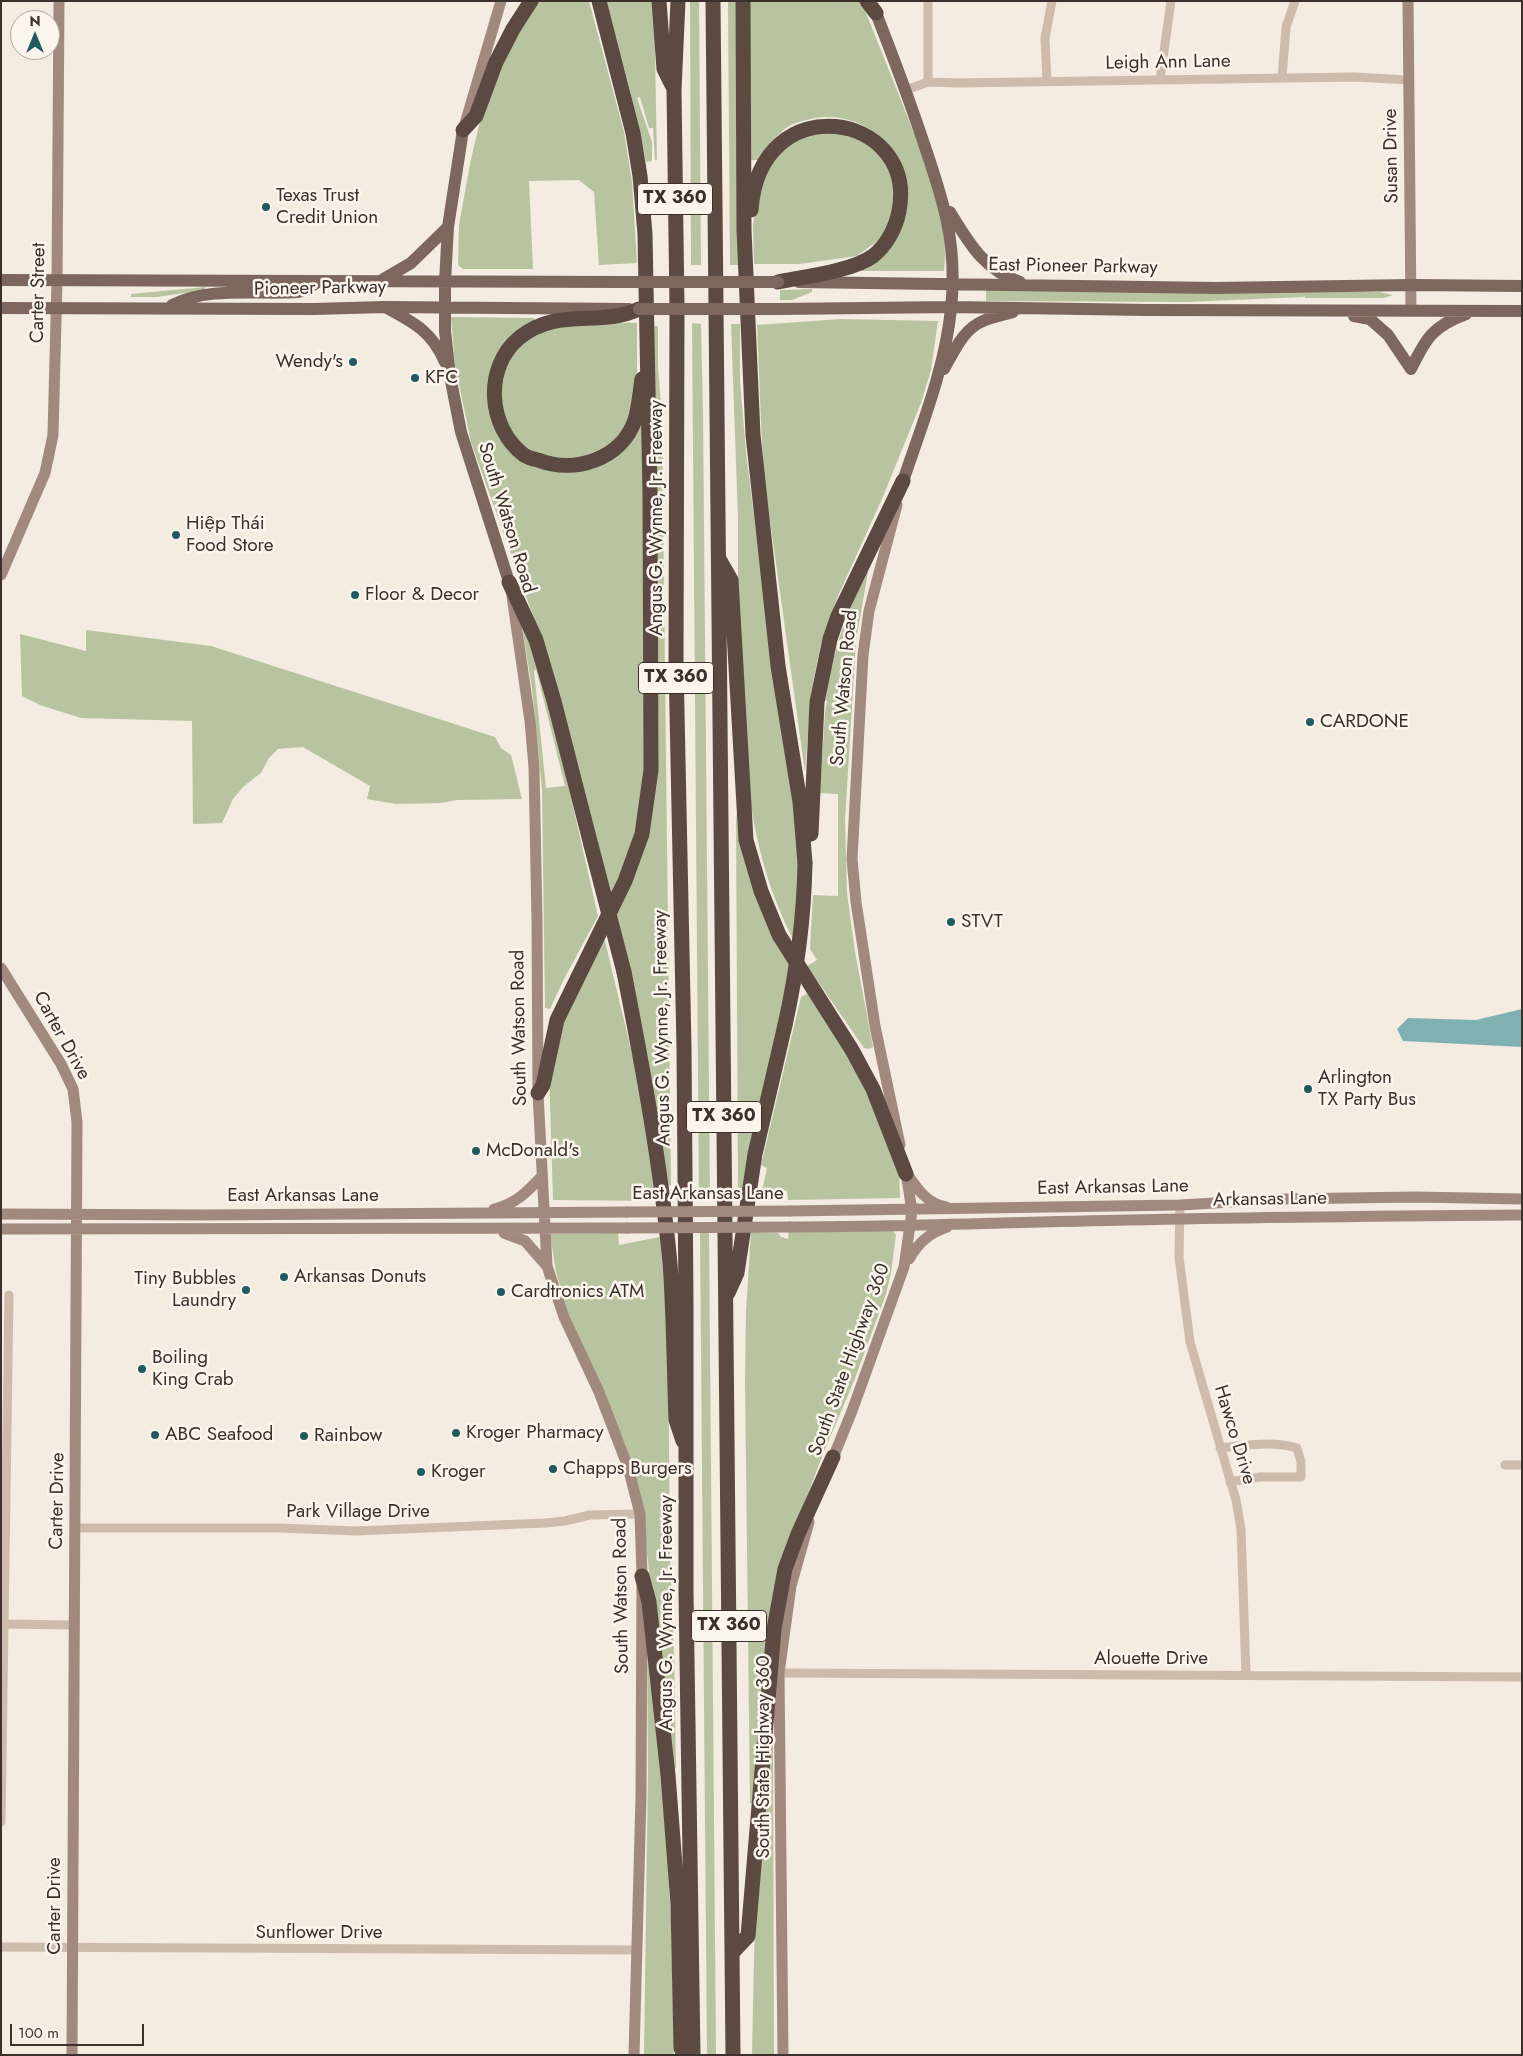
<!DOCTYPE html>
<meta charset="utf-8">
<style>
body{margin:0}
#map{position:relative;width:1523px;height:2056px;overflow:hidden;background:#f4ebe1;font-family:Jost,sans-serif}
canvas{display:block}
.frame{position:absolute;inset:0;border:2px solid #3b302b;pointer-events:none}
.north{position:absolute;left:10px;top:10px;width:50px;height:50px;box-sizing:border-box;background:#fbf5ee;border:1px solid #aea6a0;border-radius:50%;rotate:0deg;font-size:14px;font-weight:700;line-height:20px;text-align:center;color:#3b302b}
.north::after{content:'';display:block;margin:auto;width:18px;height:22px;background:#1f5a5e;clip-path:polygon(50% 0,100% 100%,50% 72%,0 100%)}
.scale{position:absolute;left:10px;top:2024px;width:134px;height:22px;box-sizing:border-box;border:2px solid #3b302b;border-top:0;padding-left:6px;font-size:15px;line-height:18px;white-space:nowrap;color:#3b302b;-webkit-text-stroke:4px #fbf5ee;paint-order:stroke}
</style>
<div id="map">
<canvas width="1523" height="2056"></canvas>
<div class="frame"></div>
<div class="north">N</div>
<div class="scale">100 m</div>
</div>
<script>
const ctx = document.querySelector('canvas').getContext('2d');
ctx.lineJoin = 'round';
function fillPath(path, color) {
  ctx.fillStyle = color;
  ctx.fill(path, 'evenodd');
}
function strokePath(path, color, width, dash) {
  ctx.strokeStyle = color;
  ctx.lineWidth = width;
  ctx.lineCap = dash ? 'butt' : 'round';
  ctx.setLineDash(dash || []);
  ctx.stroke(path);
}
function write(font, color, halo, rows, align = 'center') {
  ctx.font = font + ' Jost,sans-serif';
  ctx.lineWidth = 5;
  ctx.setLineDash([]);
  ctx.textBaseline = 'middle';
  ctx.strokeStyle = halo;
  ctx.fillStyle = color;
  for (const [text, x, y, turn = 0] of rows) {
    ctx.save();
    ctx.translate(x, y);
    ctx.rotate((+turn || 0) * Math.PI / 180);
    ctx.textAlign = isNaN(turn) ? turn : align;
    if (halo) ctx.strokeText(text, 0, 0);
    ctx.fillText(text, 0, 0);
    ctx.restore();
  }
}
fillPath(new Path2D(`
 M 536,1 L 589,1 L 624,132 L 632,182 L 637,263 L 599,265 L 594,192 L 579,180 L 529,181 L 533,269 L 463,269 L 458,265 L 459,225 L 471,159 L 483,109 L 503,59 Z
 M 606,1 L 654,1 L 657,160 L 655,160 L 653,128 L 649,128 L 640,97 L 637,98 L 652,142 L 652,161 L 646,162 L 630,90 Z
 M 690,1 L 699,1 L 701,265 L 691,265 Z
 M 728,1 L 737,1 L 741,265 L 730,265 Z
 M 749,1 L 861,1 C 876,37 890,73 904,108 C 922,154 951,222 944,271 L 855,271 C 867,256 880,241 892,226 C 896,222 902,217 904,211 C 908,205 907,192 906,185 C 900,140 855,109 811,119 C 802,121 793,123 786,128 C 775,137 765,148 759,160 L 749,160 Z
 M 821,128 L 870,142 L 890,169 L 896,202 L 883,237 L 857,256 L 799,264 L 754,264 L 753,226 L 757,198 L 776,150 Z
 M 205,287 L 205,290 L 157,297 L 131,297 L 131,294 Z
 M 812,289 L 812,292 L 792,300 L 780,300 L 780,290 Z
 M 986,290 L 1379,292 L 1393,295 L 1384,298 L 1305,298 L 1305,296 L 1304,297 L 1187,302 L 986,301 Z
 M 451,317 L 534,318 L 535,322 L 489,380 L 516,452 L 588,467 L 636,425 L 643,425 L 644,778 L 639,814 L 632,842 L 611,897 L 579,768 L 538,630 L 471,442 L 455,365 Z
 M 841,319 L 938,321 L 931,370 L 921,403 L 882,499 L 838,596 L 821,643 L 811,693 L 805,772 L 763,470 L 757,325 Z
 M 602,322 L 637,323 L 637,376 L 628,420 L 620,434 L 605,450 L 575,460 L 541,456 L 526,447 L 517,440 L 502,418 L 500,374 L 518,343 L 550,327 Z
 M 692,323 L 701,324 L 703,413 L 710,1200 L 699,1200 Z
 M 731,324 L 740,324 L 740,380 L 746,452 L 765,604 L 797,821 L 798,890 L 793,939 C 771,896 759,854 751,806 L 738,583 L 738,518 Z
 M 653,326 L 658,326 L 658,366 L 662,419 L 671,1185 L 666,1186 L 615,913 L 651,813 Z
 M 864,570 L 868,572 L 856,641 L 845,820 L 847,893 L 855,952 L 873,1047 L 869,1049 L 864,1048 L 807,966 L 817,960 L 810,949 L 813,895 L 838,896 L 838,794 L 820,793 L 825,712 L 827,701 L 825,700 C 831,654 848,613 864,570 Z
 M 520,613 L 548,697 L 598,916 L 564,979 L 550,1009 L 545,1008 L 542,789 L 532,689 ZM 536,669 L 565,786 L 546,788 L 534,671 Z
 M 86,630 L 211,646 L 495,737 L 501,748 L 511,755 L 522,799 L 457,800 L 441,803 L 396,804 L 367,799 L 370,786 L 303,747 L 278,749 L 269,758 L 261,773 L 244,786 L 233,799 L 222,823 L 193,824 L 192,721 L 81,718 L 40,705 L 22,696 L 20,634 L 86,651 Z
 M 736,813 L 739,830 L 790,965 L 744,1189 L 738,1188 Z
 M 604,937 L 645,1108 L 658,1201 L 553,1200 L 549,1069 L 555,1041 Z
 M 808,993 L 858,1066 L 899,1170 L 900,1198 L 788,1200 L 787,1190 L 781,1193 L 779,1200 L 760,1200 L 767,1168 L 761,1165 L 801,997 Z
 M 789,1231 L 893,1231 L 896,1235 L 891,1273 L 886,1294 L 854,1381 L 823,1454 L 795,1528 L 755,1803 L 750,1803 L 745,1380 L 746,1311 L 751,1232 L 778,1233 L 781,1237 L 788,1239 Z
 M 709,1232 L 716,2055 L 707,2055 L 700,1233 Z
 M 618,1233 L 619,1245 L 660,1237 L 668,1338 L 670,1557 L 674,1650 L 676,1768 L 671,1771 L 641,1499 L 626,1446 L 568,1312 L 556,1272 L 550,1234 Z
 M 647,1639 L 663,1770 L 671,1920 L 674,2055 L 644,2055 L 648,1772 Z
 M 773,1717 L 774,2055 L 752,2055 L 755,1912 Z`), '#b8c4a0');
fillPath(new Path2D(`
 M 1522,1009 L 1522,1047 L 1403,1041 L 1397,1029 L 1408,1018 L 1476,1020 Z`), '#7fb0b2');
strokePath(new Path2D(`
 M 928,1 L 928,82
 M 1282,78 L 1286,27 L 1295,1
 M 1160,80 L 1171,1
 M 1047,82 L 1045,38 L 1052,1
 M 906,90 L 928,82 L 958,83 L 1354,77 L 1409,80
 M 1180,1205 L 1179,1257 L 1190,1342 L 1236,1500 L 1241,1529 L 1246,1675
 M 1220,1448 C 1245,1445 1273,1441 1297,1448 L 1301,1462 L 1301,1477 L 1260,1477 L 1230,1482
 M 1505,1465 L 1522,1465
 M 74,1528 L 280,1528 L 356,1531 L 545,1523 L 565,1521 L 590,1515 L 640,1514
 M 1,1624 L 75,1625
 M 779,1673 L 1522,1677
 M 1,1822 L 9,1295
 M 1,1947 L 636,1950`), '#cdbbac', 9);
strokePath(new Path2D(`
 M 1408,1 L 1411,311
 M 464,127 L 501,1
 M 897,505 L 869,611 L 863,655 L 852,859 L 856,902 L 875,1026 L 900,1145
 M 1,575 L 45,473 L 53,435 L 57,281 L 59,1
 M 512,596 L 530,721 L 534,767 L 537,921 L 538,1093 L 547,1266 L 564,1317 L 599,1392 L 628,1467 L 640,1514 L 642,1576 L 641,1797 L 634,2055
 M 1,968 L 61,1064 L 73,1089 L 77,1122 L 72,2055
 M 908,1175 C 917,1189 928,1204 946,1207
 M 494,1209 C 516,1204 527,1192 541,1177
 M 790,1211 L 1180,1205 L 1283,1199 L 1415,1197 L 1522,1199
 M 1,1214 L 206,1215 L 627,1212
 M 790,1227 C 903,1227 1016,1222 1129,1220 C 1260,1217 1391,1216 1522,1215
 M 1,1229 L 627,1228
 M 504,1233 L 525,1241 L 547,1266
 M 909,1259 C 918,1243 929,1233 947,1227
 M 831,1463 L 852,1411 L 904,1267 L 912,1211 L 905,1166
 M 783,2055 L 779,1673 L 791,1586 L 809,1522`), '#a18a7d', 11);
strokePath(new Path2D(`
 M 876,13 C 892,54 908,96 922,138 C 943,199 958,243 951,309 C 945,368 922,425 903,481
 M 463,130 L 448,227 L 445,282 L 445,331 L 450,376 L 461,432 L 509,582
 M 950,212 C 969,243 984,270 1020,282
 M 1,280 L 624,282
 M 382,280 L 411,263 L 448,227
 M 799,282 L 1216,288 L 1411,285 L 1522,286
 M 172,305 C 209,286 258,295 298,292 L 305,290 L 318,282
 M 1,308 L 314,309 L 384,307 L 629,309
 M 387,308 C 415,323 432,332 445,362
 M 778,309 L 951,307 L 1148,310 L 1522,311
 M 1354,316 L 1370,319 L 1388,335 L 1411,369 C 1426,338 1433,326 1466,314
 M 944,369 C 954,352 963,329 983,321 C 992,317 1003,315 1013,312`), '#7d675c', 12);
strokePath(new Path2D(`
 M 659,1 L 664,69 L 673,87
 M 678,1 L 674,90 L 677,308 L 676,664 L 684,1048 L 686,1303 L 686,1592 L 693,2055
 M 713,1 L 733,2055
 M 743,1 L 744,230 L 753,435 L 778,666 L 800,802 L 805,863
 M 867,1 L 876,13
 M 463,130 L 476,116 L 496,62 L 513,29 L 531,1
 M 751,210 C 760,85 918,112 899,211 C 896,228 886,246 873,256 C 853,271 803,277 778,282
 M 639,309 C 599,328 558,306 519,338 C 484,367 487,427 524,455 C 527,457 533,459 538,460 C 574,474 621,460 635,420 C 639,407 640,392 642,379
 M 719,559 L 731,580 L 746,840 L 761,891 L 779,935 L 852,1050 L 873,1089 L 906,1174
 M 509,582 L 536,640 L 554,701 L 591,845
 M 811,834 L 817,702 L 830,639 L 838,616 L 903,481
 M 624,972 C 643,1069 661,1166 670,1264 C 674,1316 674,1368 676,1420 L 683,1441
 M 538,1093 L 543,1085 L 557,1020 L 625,881 L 642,834 L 651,770 L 650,495 L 645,234 L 640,176 L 633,133 L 599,1
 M 728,1293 L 737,1273 L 755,1154 L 785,1025
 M 642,1576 L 649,1602 L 668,1775 L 678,1904 L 681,2048 L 684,2055
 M 732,1953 L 748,1936 L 774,1629 L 785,1569 L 798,1534 L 833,1457`), '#5c4a42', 15);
strokePath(new Path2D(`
 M 627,1212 L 790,1211
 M 627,1228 L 790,1227`), '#a18a7d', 11);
strokePath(new Path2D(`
 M 624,282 L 778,282
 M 639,309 L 778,309`), '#7d675c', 12);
strokePath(new Path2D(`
 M 591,845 L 624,972
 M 785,1025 C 797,971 804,918 805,863`), '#5c4a42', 15);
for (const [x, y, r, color] of [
 [266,207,5,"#1f5a5e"],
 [353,362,5,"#1f5a5e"],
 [415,378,5,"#1f5a5e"],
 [176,535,5,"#1f5a5e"],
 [355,595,5,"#1f5a5e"],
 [1310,722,5,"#1f5a5e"],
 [951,922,5,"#1f5a5e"],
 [1308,1089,5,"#1f5a5e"],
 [476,1151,5,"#1f5a5e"],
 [284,1277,5,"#1f5a5e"],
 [246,1290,5,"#1f5a5e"],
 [501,1292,5,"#1f5a5e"],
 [142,1369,5,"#1f5a5e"],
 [456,1433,5,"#1f5a5e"],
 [155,1435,5,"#1f5a5e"],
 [304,1436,5,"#1f5a5e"],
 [553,1469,5,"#1f5a5e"],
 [421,1472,5,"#1f5a5e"]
]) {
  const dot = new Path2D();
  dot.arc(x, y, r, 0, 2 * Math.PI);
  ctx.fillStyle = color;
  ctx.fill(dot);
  strokePath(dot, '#fbf5ee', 2);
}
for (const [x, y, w] of [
 [675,199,75],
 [676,678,75],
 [724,1117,75],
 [729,1626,75]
]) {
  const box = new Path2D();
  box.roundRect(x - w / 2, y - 15.5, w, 31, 4);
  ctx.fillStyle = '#fbf5ee';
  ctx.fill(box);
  strokePath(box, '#3b302b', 1);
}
write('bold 18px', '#3b302b', null, [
 ["TX 360",675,199],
 ["TX 360",676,678],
 ["TX 360",724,1117],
 ["TX 360",729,1626]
]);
write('19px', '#3b302b', '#fbf5ee', [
 ["Leigh Ann Lane",1168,63,-1],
 ["Susan Drive",1392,156,-91],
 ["East Pioneer Parkway",1073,267,1],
 ["Pioneer Parkway",320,289,-1],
 ["Carter Street",39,293,-89],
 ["South Watson Road",506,518,73],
 ["Angus G. Wynne, Jr. Freeway",657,518,-90],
 ["South Watson Road",845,688,-85],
 ["South Watson Road",520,1028,-91],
 ["Angus G. Wynne, Jr. Freeway",663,1028,-91],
 ["Carter Drive",61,1036,61],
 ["East Arkansas Lane",1113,1188,-1],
 ["East Arkansas Lane",708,1194],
 ["East Arkansas Lane",303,1196],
 ["Arkansas Lane",1270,1200,-1],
 ["South State Highway 360",850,1360,-70],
 ["Hawco Drive",1234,1435,73],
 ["Carter Drive",58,1501,-89],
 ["Park Village Drive",358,1512],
 ["South Watson Road",622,1596,-91],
 ["Angus G. Wynne, Jr. Freeway",667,1613,-90],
 ["Alouette Drive",1151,1659],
 ["South State Highway 360",764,1757,-90],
 ["Carter Drive",55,1906,-90],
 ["Sunflower Drive",319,1933]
]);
write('19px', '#3b302b', '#fbf5ee', [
 ["Texas Trust",276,196],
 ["Credit Union",276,218],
 ["Wendy's",343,362,"right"],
 ["KFC",425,378],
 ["Hiệp Thái",186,524],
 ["Food Store",186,546],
 ["Floor & Decor",365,595],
 ["CARDONE",1320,722],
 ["STVT",961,922],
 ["Arlington",1318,1078],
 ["TX Party Bus",1318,1100],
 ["McDonald's",486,1151],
 ["Arkansas Donuts",294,1277],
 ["Tiny Bubbles",236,1279,"right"],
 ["Laundry",236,1301,"right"],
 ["Cardtronics ATM",511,1292],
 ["Boiling",152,1358],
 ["King Crab",152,1380],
 ["Kroger Pharmacy",466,1433],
 ["ABC Seafood",165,1435],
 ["Rainbow",314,1436],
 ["Chapps Burgers",563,1469],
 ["Kroger",431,1472]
], 'left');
</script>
